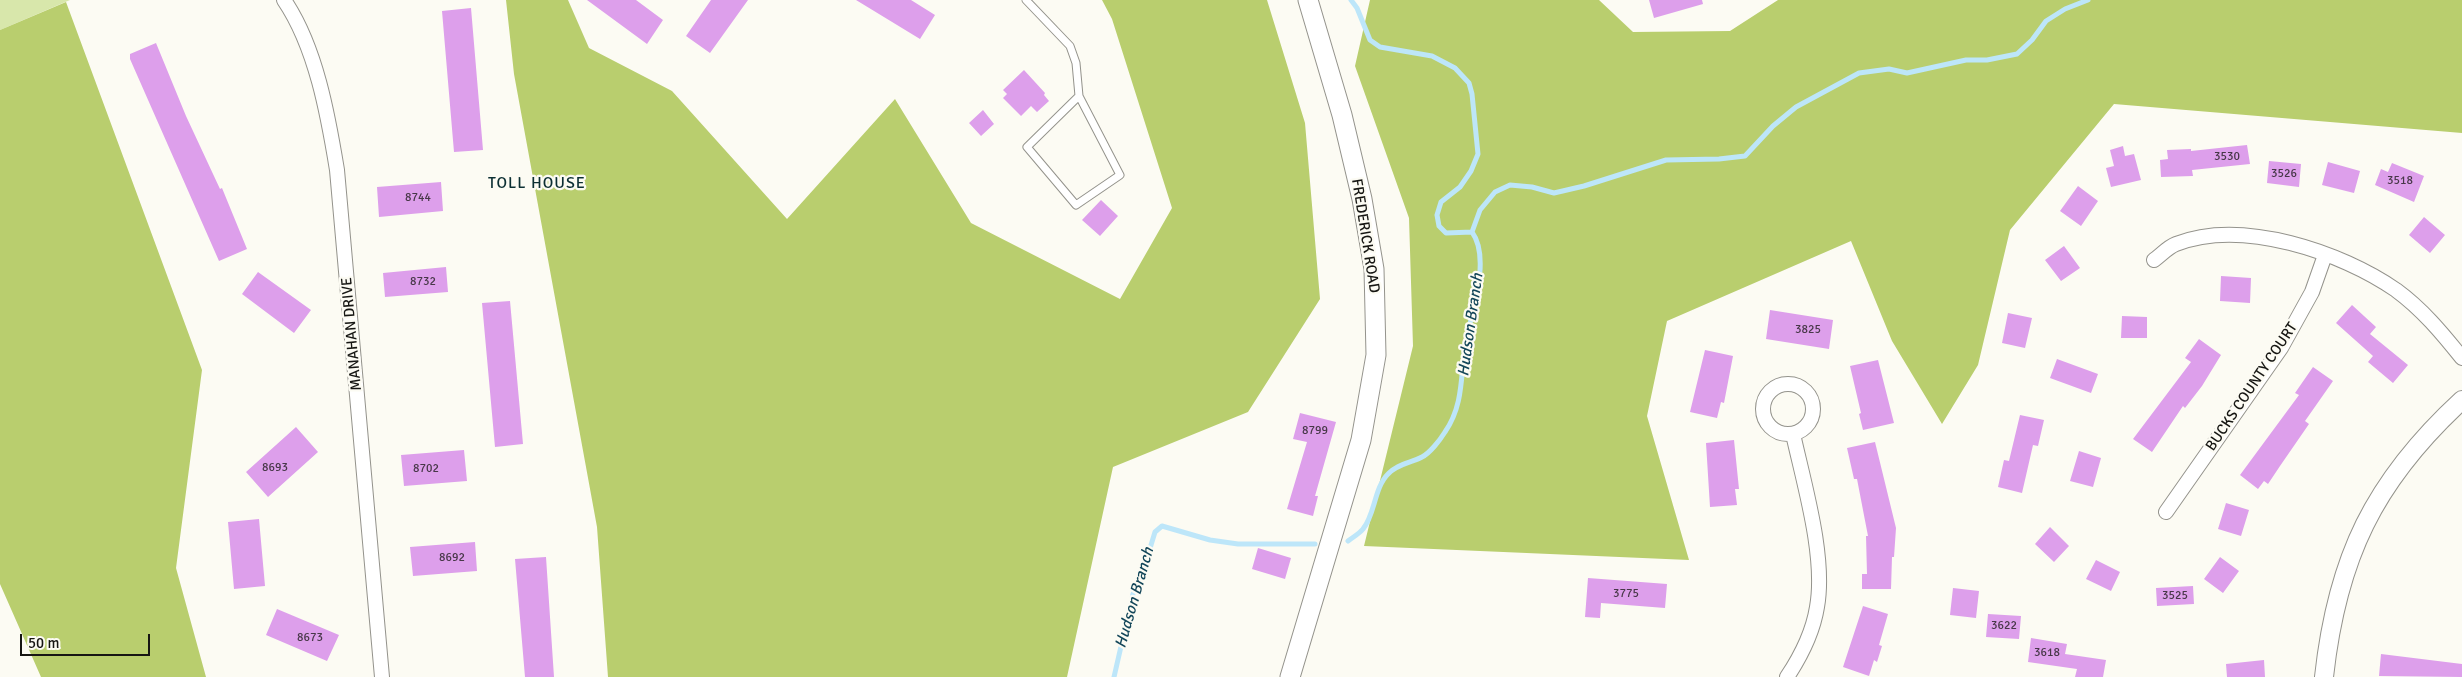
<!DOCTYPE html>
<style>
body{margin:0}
#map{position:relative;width:2462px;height:677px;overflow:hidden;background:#fcfbf3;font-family:Signika,sans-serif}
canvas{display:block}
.scale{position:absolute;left:20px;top:634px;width:130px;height:22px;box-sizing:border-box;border:2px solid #161613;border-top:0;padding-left:6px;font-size:15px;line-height:18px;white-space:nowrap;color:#161613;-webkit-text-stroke:4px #fcfbf3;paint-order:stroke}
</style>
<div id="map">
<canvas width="2462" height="677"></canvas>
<div class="scale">50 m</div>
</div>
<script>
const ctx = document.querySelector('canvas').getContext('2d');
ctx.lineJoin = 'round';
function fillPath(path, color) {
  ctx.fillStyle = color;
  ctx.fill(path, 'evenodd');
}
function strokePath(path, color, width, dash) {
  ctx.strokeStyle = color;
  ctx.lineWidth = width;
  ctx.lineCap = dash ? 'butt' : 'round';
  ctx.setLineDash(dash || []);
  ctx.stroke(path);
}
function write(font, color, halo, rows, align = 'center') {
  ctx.font = font + ' Signika,sans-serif';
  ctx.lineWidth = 4.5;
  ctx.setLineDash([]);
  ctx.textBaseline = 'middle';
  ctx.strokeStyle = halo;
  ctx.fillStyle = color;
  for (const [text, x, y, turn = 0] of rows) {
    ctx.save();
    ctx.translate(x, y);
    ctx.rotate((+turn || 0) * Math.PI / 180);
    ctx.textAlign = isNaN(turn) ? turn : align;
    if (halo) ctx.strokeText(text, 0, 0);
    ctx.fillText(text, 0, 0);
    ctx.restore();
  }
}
fillPath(new Path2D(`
 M 0,0 L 70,0 L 0,30 Z`), '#d8e7ab');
fillPath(new Path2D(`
 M 506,0 L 568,0 L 589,48 L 672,91 L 787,219 L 895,99 L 971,223 L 1120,299 L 1172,208 L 1112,19 L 1102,0 L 1267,0 L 1305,123 L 1320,299 L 1248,412 L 1113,467 L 1067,677 L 608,677 L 597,527 L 514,74 Z
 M 1370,0 L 1599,0 L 1633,32 L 1730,31 L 1778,0 L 2462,0 L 2462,133 L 2114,104 L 2010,230 L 1978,365 L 1942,424 L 1892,341 L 1851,241 L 1667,321 L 1647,416 L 1689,560 L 1364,546 L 1413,346 L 1409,218 L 1355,66 Z
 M 66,2 L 202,370 L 176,568 L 206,677 L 41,677 L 0,584 L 0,30 Z`), '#b9ce6e');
strokePath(new Path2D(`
 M 1472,232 L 1480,210 L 1495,192 L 1510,185 L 1532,187 L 1554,193 L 1584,186 L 1666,160 L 1719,159 L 1745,156 L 1773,126 L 1796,107 L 1859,73 L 1889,69 L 1907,73 L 1966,60 L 1987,60 L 2017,54 L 2032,40 L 2046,21 L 2065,9 L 2088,0
 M 1348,541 C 1353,537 1359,534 1363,529 C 1375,515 1374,488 1388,474 C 1397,464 1411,463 1422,457 C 1430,453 1440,440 1445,432 C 1465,403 1460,372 1466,340 C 1472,312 1491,258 1472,232 L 1446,233 L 1439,226 L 1437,215 L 1441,202 L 1460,187 L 1471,171 L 1478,154 L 1472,94 L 1469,83 L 1455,68 L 1432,56 L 1380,47 L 1370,40 L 1357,8 L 1351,0
 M 1114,677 L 1133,594 L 1144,568 L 1155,532 L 1162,526 L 1210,540 L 1238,544 L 1315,544`), '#bde6f9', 5);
fillPath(new Path2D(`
 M 587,0 L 636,0 L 663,20 L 647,44 Z
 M 711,0 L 748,0 L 710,53 L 686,36 Z
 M 856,0 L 911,0 L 935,15 L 920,39 Z
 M 1649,0 L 1702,0 L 1703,4 L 1654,18 Z
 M 471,8 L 483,150 L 454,152 L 442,11 Z
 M 156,43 L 186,116 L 220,189 L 222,188 L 247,249 L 219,261 L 130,59 L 130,54 Z
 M 1024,70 L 1045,93 L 1044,95 L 1049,101 L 1037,112 L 1031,106 L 1021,116 L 1003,98 L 1007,94 L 1003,90 Z
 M 983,110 L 994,124 L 981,136 L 969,123 Z
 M 2247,145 L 2250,164 L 2192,170 L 2193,176 L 2161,177 L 2160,160 L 2168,159 L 2167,150 L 2191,149 L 2191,151 Z
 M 2123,146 L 2125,156 L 2134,154 L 2141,180 L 2111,187 L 2106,168 L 2114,166 L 2110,150 Z
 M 2269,161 L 2301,164 L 2299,187 L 2267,183 Z
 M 2328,162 L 2360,171 L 2354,193 L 2322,185 Z
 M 2392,163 L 2424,176 L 2414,202 L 2375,185 L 2381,169 L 2388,172 Z
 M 441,182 L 443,211 L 379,217 L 377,187 Z
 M 2078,186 L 2098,201 L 2081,226 L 2060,211 Z
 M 1101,200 L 1118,216 L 1100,236 L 1082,220 Z
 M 2424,217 L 2445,235 L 2430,253 L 2409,235 Z
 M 2064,246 L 2080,268 L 2061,281 L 2045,260 Z
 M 446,267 L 448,292 L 385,297 L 383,273 Z
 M 258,272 L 311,310 L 294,333 L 242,294 Z
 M 2221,276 L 2251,278 L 2250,303 L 2220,301 Z
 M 510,301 L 523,444 L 495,447 L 482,303 Z
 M 2352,305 L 2376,327 L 2370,334 L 2408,365 L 2393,383 L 2368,362 L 2373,356 L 2336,323 Z
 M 1770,310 L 1833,320 L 1829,349 L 1766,339 Z
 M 2008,313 L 2032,318 L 2025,348 L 2002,343 Z
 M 2122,316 L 2147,317 L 2147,338 L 2121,338 Z
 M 2199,339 L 2221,355 L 2202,386 L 2185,408 L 2183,406 L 2152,452 L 2133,439 L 2191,362 L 2185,358 Z
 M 1705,350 L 1733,356 L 1724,403 L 1721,402 L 1717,418 L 1690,412 Z
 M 2057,359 L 2098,374 L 2091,393 L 2050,378 Z
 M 1878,360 L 1894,423 L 1863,430 L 1859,414 L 1861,413 L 1850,366 Z
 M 2313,367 L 2333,381 L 2305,421 L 2309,424 L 2280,466 L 2268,484 L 2264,481 L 2258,489 L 2240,475 L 2299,395 L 2295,393 Z
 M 1300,413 L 1336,422 L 1315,496 L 1318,496 L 1313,516 L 1287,509 L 1307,442 L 1293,439 Z
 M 2020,415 L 2044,420 L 2038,446 L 2033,445 L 2022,493 L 1998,487 L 2004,460 L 2009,461 Z
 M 296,427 L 318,452 L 268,497 L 246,472 Z
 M 1734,440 L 1739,489 L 1735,489 L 1737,505 L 1710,507 L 1706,443 Z
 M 1875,442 L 1896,528 L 1894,557 L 1892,557 L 1891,589 L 1862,589 L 1862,574 L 1867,574 L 1866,536 L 1868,536 L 1857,479 L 1854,479 L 1847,448 Z
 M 464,450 L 467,481 L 404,486 L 401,455 Z
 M 2079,451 L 2101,458 L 2093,487 L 2070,481 Z
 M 2226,503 L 2249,510 L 2241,536 L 2218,529 Z
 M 259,519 L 265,586 L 234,589 L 228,522 Z
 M 2050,527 L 2069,546 L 2054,562 L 2035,544 Z
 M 475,542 L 477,571 L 413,576 L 410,547 Z
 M 1258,548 L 1291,558 L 1285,579 L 1252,569 Z
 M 546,557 L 554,677 L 525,677 L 515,559 Z
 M 2220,557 L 2239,571 L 2223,593 L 2204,579 Z
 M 2096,560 L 2120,572 L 2111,591 L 2086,579 Z
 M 1588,578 L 1667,584 L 1665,608 L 1601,603 L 1600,618 L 1585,617 Z
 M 2193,586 L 2194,604 L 2157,606 L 2156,588 Z
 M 1953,588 L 1979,591 L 1976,618 L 1950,615 Z
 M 1863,606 L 1888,614 L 1879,645 L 1882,646 L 1877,662 L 1874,660 L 1869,676 L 1843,667 Z
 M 277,609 L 339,635 L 327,661 L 266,635 Z
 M 1988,614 L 2021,616 L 2019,639 L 1986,637 Z
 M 2031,638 L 2067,644 L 2065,654 L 2106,660 L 2103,677 L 2075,677 L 2077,669 L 2028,662 Z
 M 2381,654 L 2462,664 L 2462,677 L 2379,676 Z
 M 2264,660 L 2265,677 L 2227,677 L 2226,664 Z`), '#dd9feb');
const service = new Path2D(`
 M 1026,0 L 1070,46 L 1076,63 L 1079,96 L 1120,175 L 1076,205 L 1027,147 L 1079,96`);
const minor = new Path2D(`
 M 284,0 C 316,47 328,115 337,170 L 382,677
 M 2154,260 C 2161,255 2168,247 2176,244 C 2242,218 2341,252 2396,290 C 2422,309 2442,333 2462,358
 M1763 409a25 25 0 1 1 50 0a25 25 0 1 1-50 0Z
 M 2166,512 L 2281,348 L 2312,292 L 2325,255
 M 1787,677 C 1801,656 1813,632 1817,607 C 1826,557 1804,484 1793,434`);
const tertiary = new Path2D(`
 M 2324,677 C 2337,558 2374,481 2462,400`);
const secondary = new Path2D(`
 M 1290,677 L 1361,440 L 1376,355 L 1374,269 L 1362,199 L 1342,115 L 1308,0`);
strokePath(service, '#94938c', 9);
strokePath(minor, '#94938c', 16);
strokePath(tertiary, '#94938c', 20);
strokePath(secondary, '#94938c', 21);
strokePath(service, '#fff', 7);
strokePath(minor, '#fff', 14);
strokePath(tertiary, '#fff', 18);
strokePath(secondary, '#fff', 19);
write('12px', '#483849', null, [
 ["3530",2227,157],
 ["3526",2284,174],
 ["3518",2400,181],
 ["8744",418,198],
 ["8732",423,282],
 ["3825",1808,330],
 ["8799",1315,431],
 ["8693",275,468],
 ["8702",426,469],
 ["8692",452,558],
 ["3775",1626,594],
 ["3525",2175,596],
 ["3622",2004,626],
 ["8673",310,638],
 ["3618",2047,653]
]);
write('15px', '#161613', '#fcfbf3', [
 ["FREDERICK ROAD",1365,236,81],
 ["MANAHAN DRIVE",352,334,-95],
 ["BUCKS COUNTY COURT",2252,387,-56]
]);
ctx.letterSpacing = '1px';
write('16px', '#0c2f33', '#fcfbf3', [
 ["TOLL HOUSE",537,184]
]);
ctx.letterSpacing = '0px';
write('italic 16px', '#134659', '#fcfbf3', [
 ["Hudson Branch",1471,325,-82],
 ["Hudson Branch",1135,598,-74]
]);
</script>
